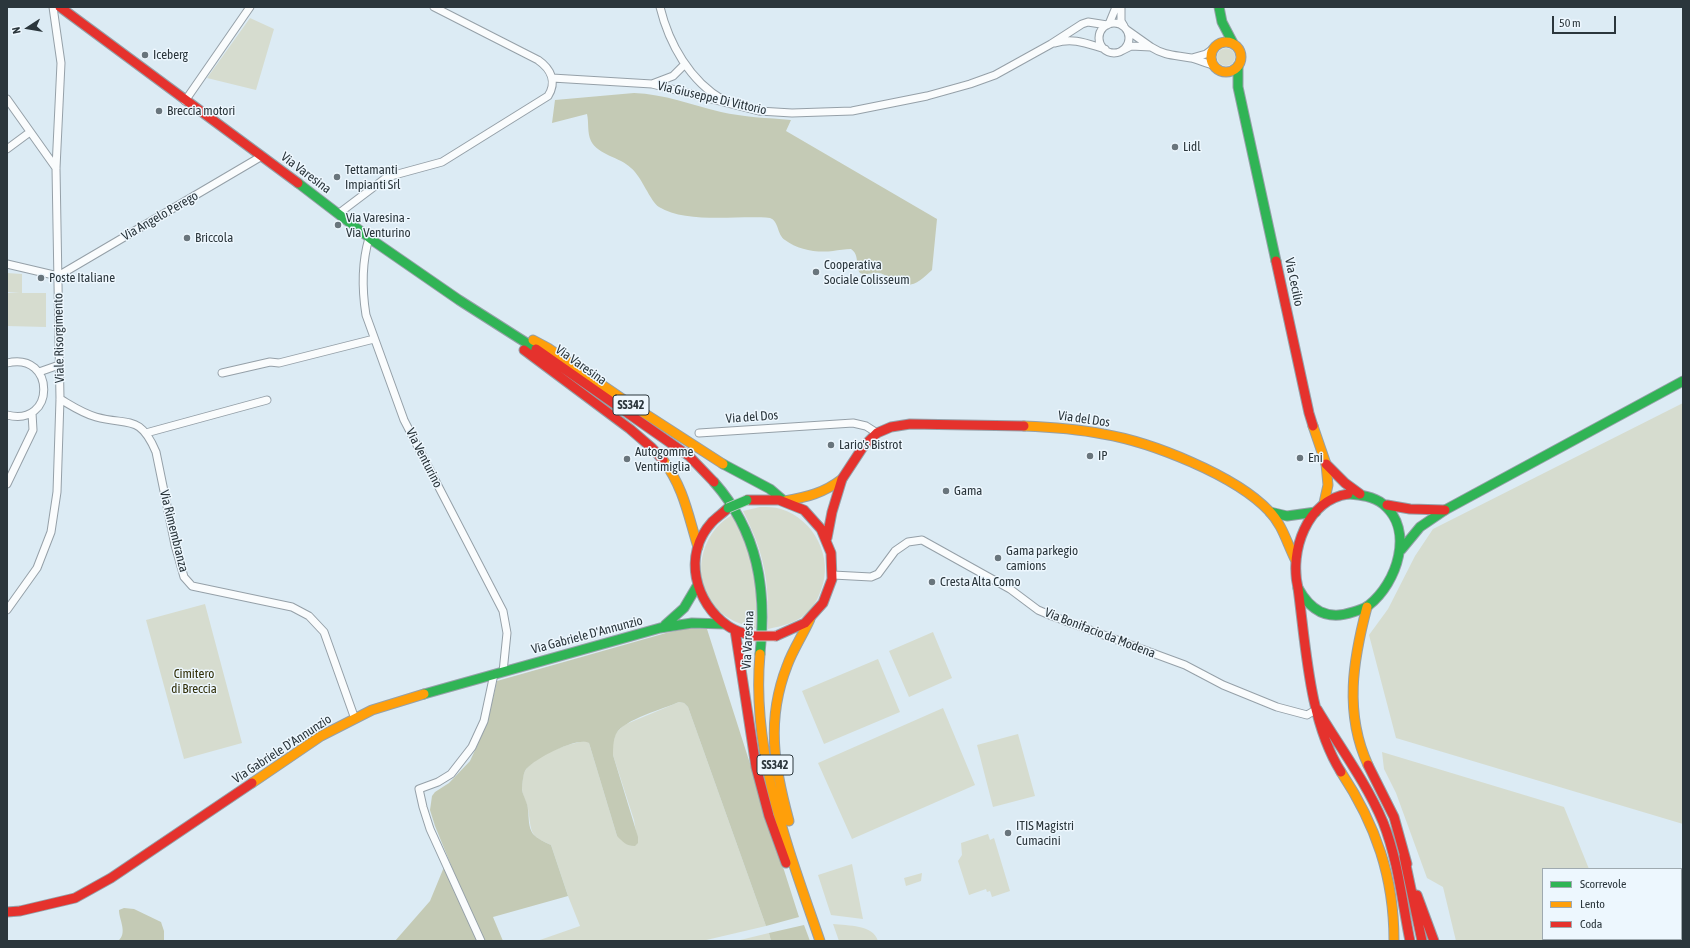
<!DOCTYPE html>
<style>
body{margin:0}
#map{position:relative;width:1690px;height:948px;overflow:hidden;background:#dcebf4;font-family:"Asap Condensed",sans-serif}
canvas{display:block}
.frame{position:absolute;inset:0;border:8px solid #2b363c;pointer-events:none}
.legend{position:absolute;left:1542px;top:868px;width:140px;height:72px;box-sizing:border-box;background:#edf7fe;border:1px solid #9faab0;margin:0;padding:5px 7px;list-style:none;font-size:12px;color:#2b363c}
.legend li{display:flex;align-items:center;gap:8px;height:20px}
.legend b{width:20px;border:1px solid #9faab0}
.north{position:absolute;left:8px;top:8px;width:40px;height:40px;-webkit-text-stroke:3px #edf7fe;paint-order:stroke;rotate:258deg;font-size:11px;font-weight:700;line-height:16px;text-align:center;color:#2b363c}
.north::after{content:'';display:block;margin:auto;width:14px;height:18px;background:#2b363c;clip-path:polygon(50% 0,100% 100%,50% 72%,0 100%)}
.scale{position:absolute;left:1552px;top:16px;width:64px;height:18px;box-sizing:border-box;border:2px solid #2b363c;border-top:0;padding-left:5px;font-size:12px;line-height:14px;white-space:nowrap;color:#2b363c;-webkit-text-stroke:3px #edf7fe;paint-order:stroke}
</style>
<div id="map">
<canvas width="1690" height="948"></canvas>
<div class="frame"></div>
<ul class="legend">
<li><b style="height:5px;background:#30b455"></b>Scorrevole</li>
<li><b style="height:5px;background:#ff9f0a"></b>Lento</li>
<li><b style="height:5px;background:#e5322d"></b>Coda</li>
</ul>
<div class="north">N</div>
<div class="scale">50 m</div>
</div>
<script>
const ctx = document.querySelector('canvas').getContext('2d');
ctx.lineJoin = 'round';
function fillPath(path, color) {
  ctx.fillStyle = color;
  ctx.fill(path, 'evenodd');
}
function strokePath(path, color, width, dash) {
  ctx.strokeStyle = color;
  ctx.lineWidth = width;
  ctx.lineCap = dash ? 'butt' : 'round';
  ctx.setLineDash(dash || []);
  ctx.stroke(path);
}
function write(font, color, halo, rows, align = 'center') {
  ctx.font = font + ' "Asap Condensed",sans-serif';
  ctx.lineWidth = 3;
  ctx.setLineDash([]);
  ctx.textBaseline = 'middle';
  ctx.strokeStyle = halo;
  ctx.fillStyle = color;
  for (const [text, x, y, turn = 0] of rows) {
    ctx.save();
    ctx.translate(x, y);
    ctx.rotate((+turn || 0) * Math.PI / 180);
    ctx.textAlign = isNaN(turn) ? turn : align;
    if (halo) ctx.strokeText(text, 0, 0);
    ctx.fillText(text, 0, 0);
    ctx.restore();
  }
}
fillPath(new Path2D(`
 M 250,18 L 274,29 L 256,90 L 207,78 Z
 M1217 57a9 9 0 1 1 18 0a9 9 0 1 1-18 0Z
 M 7,273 L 22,274 L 22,293 L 46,293 L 46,327 L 7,326 L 7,293 L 20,293 L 7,292 Z
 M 1683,403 L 1683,824 L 1396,738 L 1369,635 L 1388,609 L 1415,556 L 1433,529 Z
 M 760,507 C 767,507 774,507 781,509 C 814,519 834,558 821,590 C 818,598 814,607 807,613 C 796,623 782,626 768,629 C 769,580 765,555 743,511 Z
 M 732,515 L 748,548 L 756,588 L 756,629 C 741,624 727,620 716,608 C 690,579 700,533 732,515 Z
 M 205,604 L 242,743 L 184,759 L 146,620 Z
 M 933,632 L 952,678 L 909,697 L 889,651 Z
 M 878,659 L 900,712 L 824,744 L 802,691 Z
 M 679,702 L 684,703 L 688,707 L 766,926 L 702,941 L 537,941 L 580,926 L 568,896 L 551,845 C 528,835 532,832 528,809 C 527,802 522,795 522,789 C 522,784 523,774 525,771 C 536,755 568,743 586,741 L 589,743 L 617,836 L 638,843 L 634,820 L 613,755 L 613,743 L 616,733 L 624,725 Z
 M 943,708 L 975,785 L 852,839 L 818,763 Z
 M 1018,734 L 1035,796 L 993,807 L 977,745 Z
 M 1382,752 L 1564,807 L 1589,869 L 1543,869 L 1543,939 L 1616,939 L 1617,941 L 1456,941 L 1443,887 L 1427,878 L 1396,793 L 1384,769 Z
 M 988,834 L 990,840 L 994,838 L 1010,891 L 992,897 L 990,891 L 987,892 L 986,889 L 969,895 L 958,861 L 962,855 L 961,843 Z
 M 852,864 L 863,919 L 831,915 L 818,875 Z
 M 922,873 L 921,881 L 906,886 L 904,878 Z
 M 833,924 C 848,926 873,924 878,941 L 839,941 Z
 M 769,933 L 771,941 L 736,941 Z`), '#d6dccf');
fillPath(new Path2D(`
 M 634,93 C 664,94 692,105 721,112 C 743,117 768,118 791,120 L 786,131 L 937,219 L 932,270 C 921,280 912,290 896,282 C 891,279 885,274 879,273 C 873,272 867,276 860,273 C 855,266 860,255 851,249 C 845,249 839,250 833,251 C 817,253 798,250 785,240 C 777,235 779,221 770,218 C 739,215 686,224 659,207 C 650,201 642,177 631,168 C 620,157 598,155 591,141 C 587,133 589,122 587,114 L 552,123 L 555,100 Z
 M 690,628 L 707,629 L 799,917 L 766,926 L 688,707 L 684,703 L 679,702 C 664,709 624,719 616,734 C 613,741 613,748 613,755 L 638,837 L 638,843 L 635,846 C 626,846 623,842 617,836 L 589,743 C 578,736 531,760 525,771 C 523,775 522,786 522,790 C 523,796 528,803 528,810 C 529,818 528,827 533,834 C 538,839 544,842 551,845 L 568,896 L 493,917 L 503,941 L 482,941 L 435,826 L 430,810 L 432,796 L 435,792 L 449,783 L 470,761 L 487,724 L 497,681 L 666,633 Z
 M 444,867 L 479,941 L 395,941 L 430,901 Z
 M 124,908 L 134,909 L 161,922 L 164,931 L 164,941 L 118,941 C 128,933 119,920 119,910 Z
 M 804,925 L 810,941 L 771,941 L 769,933 Z`), '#c4cab5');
const street = new Path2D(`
 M 660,7 C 669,44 690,81 723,100
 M 1121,7 L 1121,21 L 1124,26
 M1099 38a15 15 0 1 1 30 0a15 15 0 1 1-30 0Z
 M 1109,24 L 1116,7
 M 1055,43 C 1073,37 1088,44 1105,49
 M 1151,47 C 1165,56 1176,55 1191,58 C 1198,60 1206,63 1213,65
 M 1123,50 L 1131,46 L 1151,47 L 1127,30
 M 1192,58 L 1206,54 L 1213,49
 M 552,78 L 652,84 L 759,111 L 792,113 L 852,111 L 927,96 L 970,84 L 995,75 L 1051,44 L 1082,24 L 1088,22 L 1107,25
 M 652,84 L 673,76 L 685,64
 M 7,99 L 56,168
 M 185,101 L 250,7
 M 7,149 L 30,132
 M 338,214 L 387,177 L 442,162 L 548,96 C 557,82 551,69 538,60 L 434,7
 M 369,238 C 362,262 362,290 366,315 L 404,420 L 503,611 L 507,633 L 503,672
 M 7,264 L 58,276
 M 58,276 L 262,156
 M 7,363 C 56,351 56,428 7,415
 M 39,372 L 59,365
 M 222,373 L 270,362 L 279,363 L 374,339
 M 60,399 C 72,406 82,413 96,417 C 129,426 140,414 156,452 L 175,545 L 184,577 L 192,586 L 292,607 L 309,616 L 324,632 L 355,719
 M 146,433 L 267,400
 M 699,433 L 853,423 L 866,426 L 877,433
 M 7,484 L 33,430 L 32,413
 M 833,575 L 871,577 L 878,574 L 895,551 L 908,542 L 922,540 L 1010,589 L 1038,610 L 1052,616 L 1185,665 L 1223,685 L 1277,707 L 1307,715 L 1317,709
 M 7,610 L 37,568 L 51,532 L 57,492 L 60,399 L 56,168 L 61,63 L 53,7
 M 481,941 L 430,829 L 423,807 L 419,789 L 438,782 L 451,774 L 472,747 L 484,721 L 494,674`);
const fast = new Path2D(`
 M 1219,7 L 1222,22 L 1233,43
 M 1238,66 L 1238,87 L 1276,261
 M 298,183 L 375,242 L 459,300 L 536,349
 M 723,464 L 770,489 L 784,501
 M 714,482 C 758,532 767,589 760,654
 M 1270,512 L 1287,516 L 1316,512
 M 1401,550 L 1420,527 L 1445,510 L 1683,381
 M 1298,588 C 1310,610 1327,621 1353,612 C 1359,610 1365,609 1369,605 C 1397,583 1415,530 1383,504 C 1373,496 1360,495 1348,494
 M 665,625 L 684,608 L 697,586
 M 424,694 L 660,628 L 692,623 L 724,624`);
const slow = new Path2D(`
 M1211 57a15 15 0 1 1 30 0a15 15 0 1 1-30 0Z
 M 533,340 L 548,348 L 630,404 L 723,464
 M 1024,426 C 1050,427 1077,429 1103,434 C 1151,442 1235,475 1269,511 C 1282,524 1287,543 1295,559
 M 1313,426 L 1326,464 L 1328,485 L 1324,503
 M 663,460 C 684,488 688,515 698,547
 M 785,501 C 807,497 824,493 842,479
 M 1367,607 C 1353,660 1344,713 1368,765
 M 760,654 C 751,754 788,848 820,941
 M 1341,772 C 1376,825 1394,877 1394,941
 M 252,783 L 321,736 L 372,710 L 424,694
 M 789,821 C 774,766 766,720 787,666 C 793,649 803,635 810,619`);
const jam = new Path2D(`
 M 60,7 L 298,183
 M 1276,261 L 1309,413 L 1313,426
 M 536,349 L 689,456 L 714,482
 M 524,350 L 630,429 L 652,448 L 663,460
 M 1326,464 L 1345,483 L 1360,494
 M 747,500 L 779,500 L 804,510 L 821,529 L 831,553 L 832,579 L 823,603 L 805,623 L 776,636
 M 1387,505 L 1410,509 L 1445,510
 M 728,508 C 723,513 717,517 712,522 C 682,555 695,603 728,626 C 735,631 744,633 751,636
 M 827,538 L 832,512 L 842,479 L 863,447 L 877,433 L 891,427 L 910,424 L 1024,426
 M 1298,588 C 1289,551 1307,500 1348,494
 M 1298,588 C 1306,647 1309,721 1341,772
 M 735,630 L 756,767 L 769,816 L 786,863
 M 1317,709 C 1339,746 1366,782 1383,822 C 1398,860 1402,901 1410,941
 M 1368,765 L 1394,817 L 1407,864
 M 1404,856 L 1422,941
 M 1417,895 L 1434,941
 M 7,912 L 20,911 L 75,898 L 111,878 L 252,783`);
strokePath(street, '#95a0a8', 9);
strokePath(fast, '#95a0a8', 11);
strokePath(slow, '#95a0a8', 11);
strokePath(jam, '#95a0a8', 11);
strokePath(street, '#fafcfd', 7);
strokePath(fast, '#30b455', 9);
strokePath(slow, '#ff9f0a', 9);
strokePath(jam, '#e5322d', 9);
const fastBridge = new Path2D(`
 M 728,508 L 747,500`);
const jamBridge = new Path2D(`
 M 751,636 L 776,636`);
strokePath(fastBridge, '#c0c8cc', 11, []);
strokePath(jamBridge, '#c0c8cc', 11, []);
strokePath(fastBridge, '#30b455', 9);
strokePath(jamBridge, '#e5322d', 9);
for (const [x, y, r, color] of [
 [145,55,4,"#69757c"],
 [159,111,4,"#69757c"],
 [1175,147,4,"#69757c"],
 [337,177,4,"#69757c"],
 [338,225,4,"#69757c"],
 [187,238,4,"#69757c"],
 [816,272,4,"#69757c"],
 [41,278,4,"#69757c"],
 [831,445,4,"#69757c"],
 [1090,456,4,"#69757c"],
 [1300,458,4,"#69757c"],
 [627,459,4,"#69757c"],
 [946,491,4,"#69757c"],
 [998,558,4,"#69757c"],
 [932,582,4,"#69757c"],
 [1008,833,4,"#69757c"]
]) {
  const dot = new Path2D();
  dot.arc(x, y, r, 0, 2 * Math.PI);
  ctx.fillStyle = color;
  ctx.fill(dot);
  strokePath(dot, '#edf7fe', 1.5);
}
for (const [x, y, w] of [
 [631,405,36],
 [775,765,36]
]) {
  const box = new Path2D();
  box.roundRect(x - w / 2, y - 10, w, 20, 3);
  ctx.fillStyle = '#edf7fe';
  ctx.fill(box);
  strokePath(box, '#2b363c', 1);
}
write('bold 12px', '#2b363c', null, [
 ["SS342",631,405],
 ["SS342",775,765]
]);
write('13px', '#2b363c', '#edf7fe', [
 ["Iceberg",153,55],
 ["Breccia motori",167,111],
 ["Lidl",1183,147],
 ["Tettamanti",345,170],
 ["Impianti Srl",345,185],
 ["Via Varesina -",346,218],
 ["Via Venturino",346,233],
 ["Briccola",195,238],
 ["Cooperativa",824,265],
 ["Sociale Colisseum",824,280],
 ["Poste Italiane",49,278],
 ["Lario's Bistrot",839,445],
 ["Autogomme",635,452],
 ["Ventimiglia",635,467],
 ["IP",1098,456],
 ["Eni",1308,458],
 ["Gama",954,491],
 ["Gama parkegio",1006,551],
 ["camions",1006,566],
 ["Cresta Alta Como",940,582],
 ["ITIS Magistri",1016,826],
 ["Cumacini",1016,841]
], 'left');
write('13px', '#2b363c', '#edf7fe', [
 ["Via Giuseppe Di Vittorio",712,98,13],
 ["Via Varesina",306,173,37],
 ["Via Angelo Perego",160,216,-30],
 ["Via Cecilio",1294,282,78],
 ["Viale Risorgimento",59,338,-91],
 ["Via Varesina",581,365,35],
 ["Via del Dos",752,417,-4],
 ["Via del Dos",1084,419,8],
 ["Via Venturino",424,458,63],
 ["Via Rimembranza",174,531,76],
 ["Via Bonifacio da Modena",1100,633,21],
 ["Via Gabriele D'Annunzio",587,635,-15],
 ["Via Varesina",748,640,-87],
 ["Via Gabriele D'Annunzio",282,749,-33]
]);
write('13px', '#32300a', '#edf7fe', [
 ["Cimitero",194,674],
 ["di Breccia",194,689]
]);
</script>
